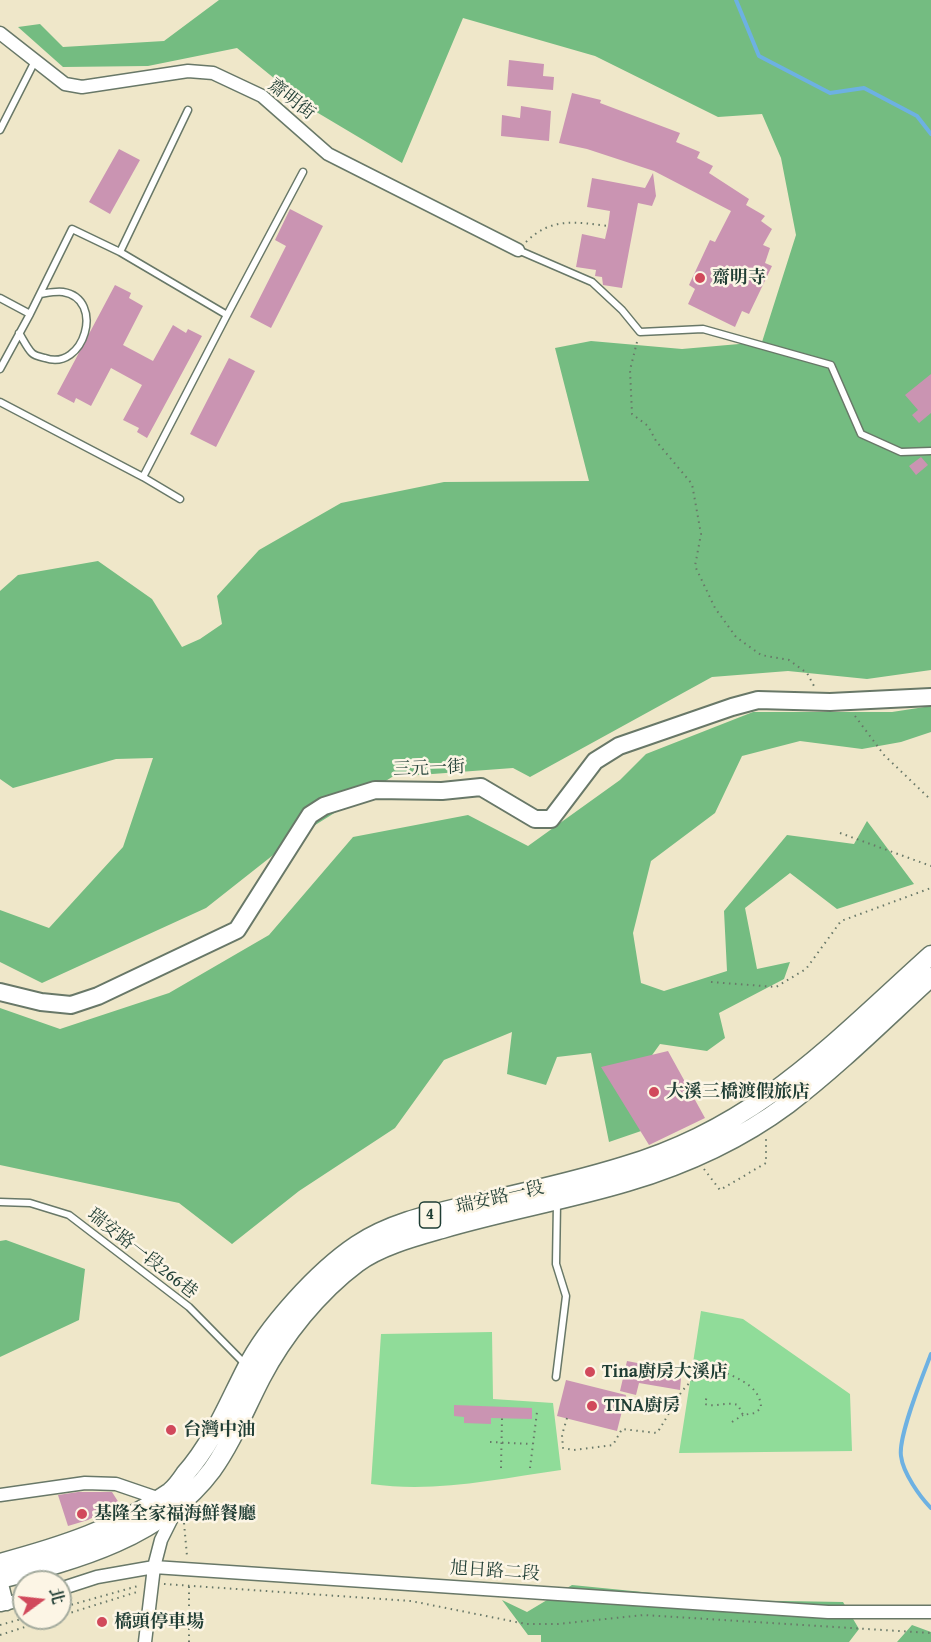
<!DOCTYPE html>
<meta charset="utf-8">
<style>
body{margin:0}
#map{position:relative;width:931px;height:1642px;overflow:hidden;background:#efe7c9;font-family:"Gentium Book Plus","Noto Serif TC",serif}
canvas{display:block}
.north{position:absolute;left:12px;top:1570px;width:60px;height:60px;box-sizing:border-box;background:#fcf5e5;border:2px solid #a4ab9e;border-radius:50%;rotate:75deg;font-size:16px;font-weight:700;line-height:24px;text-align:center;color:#1f3d34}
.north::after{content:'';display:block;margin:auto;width:21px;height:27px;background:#d1495b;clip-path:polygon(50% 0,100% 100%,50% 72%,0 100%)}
</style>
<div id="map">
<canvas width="931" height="1642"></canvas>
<div class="north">北</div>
</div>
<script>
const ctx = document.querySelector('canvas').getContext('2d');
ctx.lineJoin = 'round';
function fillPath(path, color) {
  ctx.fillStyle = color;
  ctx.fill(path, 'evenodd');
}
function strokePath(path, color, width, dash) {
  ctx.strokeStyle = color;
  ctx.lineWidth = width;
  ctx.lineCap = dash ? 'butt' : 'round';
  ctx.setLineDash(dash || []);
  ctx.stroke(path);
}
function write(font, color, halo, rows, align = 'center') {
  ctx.font = font + ' "Gentium Book Plus","Noto Serif TC",serif';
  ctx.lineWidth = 5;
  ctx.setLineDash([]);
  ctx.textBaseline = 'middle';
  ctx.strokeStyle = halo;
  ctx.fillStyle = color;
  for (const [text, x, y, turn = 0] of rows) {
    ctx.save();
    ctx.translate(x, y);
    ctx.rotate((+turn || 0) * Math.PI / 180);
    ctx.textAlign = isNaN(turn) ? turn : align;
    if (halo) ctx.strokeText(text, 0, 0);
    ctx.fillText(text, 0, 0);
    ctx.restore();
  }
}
fillPath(new Path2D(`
 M 701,1311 L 743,1319 L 850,1394 L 852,1451 L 679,1453 Z
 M 492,1332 L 493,1399 L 553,1403 L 561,1470 C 497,1479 435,1493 371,1484 L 381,1334 Z`), '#90dc99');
fillPath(new Path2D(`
 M 219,0 L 931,0 L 931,670 L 867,679 L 788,671 L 712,677 L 530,777 L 513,768 L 392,777 L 296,837 L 206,908 L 42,983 L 0,962 L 0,910 L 49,928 L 123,847 L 153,758 L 116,759 L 13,788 L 0,779 L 0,591 L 18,575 L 98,561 L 152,599 L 182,647 L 200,639 L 222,624 L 217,596 L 259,550 L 341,503 L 444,482 L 589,481 L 555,348 L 591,341 L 682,349 L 762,342 L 796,235 L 781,158 L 762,114 L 718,117 L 595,56 L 463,18 L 402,163 L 313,110 L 237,48 L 148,66 L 63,67 L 18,27 L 40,24 L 63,47 L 164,41 Z
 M 931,706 L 931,732 L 901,742 L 862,749 L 800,741 L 742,756 L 715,813 L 651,861 L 633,933 L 641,983 L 664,991 L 727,971 L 724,911 L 787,835 L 854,844 L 867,821 L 914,884 L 837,909 L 790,873 L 745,908 L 757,969 L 790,962 L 784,979 L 719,1013 L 725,1038 L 707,1051 L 660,1044 L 650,1058 L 679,1118 L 609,1142 L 591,1053 L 557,1057 L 546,1085 L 507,1074 L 512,1032 L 444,1060 L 395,1128 L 299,1191 L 232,1244 L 179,1203 L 0,1165 L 0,1008 L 60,1029 L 169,993 L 269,935 L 353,837 L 468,815 L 528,846 L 620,780 L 646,754 L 753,712 L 892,712 Z
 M 6,1240 L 85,1269 L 79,1320 L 0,1357 L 0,1241 Z
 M 572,1585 L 723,1600 L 843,1602 L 859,1629 L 849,1642 L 541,1642 L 541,1635 L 528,1635 L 502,1600 L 527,1612 Z
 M 912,1625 L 931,1632 L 931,1642 L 897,1642 Z`), '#74bc81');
strokePath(new Path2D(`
 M 736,0 L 759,56 L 830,93 L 864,88 L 917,116 L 931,134
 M 931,1354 C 923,1375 898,1436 901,1456 C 903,1473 920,1497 931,1508`), '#6db1e2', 4);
fillPath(new Path2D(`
 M 509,60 L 544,64 L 543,76 L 554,77 L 553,90 L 507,86 Z
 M 572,93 L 601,100 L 600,103 L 680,133 L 676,142 L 700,152 L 697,158 L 713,166 L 709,173 L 749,199 L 746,205 L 765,216 L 761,221 L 772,229 L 763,245 L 770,248 L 765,263 L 772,266 L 749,314 L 742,311 L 735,327 L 688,304 L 695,289 L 689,285 L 710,240 L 715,242 L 731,211 L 654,171 L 587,149 L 559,143 Z
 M 521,106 L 551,111 L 549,141 L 501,136 L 502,115 L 520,118 Z
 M 119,149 L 140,160 L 110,214 L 89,202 Z
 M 653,173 L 656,196 L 652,206 L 638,203 L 622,288 L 603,285 L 602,277 L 595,276 L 596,270 L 576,267 L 582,234 L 605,239 L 608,226 L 610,211 L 587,207 L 592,178 L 645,188 Z
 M 290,209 L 323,226 L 271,328 L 250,317 L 286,246 L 275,240 Z
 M 115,285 L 131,293 L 129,298 L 143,306 L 123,345 L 153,361 L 173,325 L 186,333 L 188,329 L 202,336 L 147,438 L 137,432 L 139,428 L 123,420 L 142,385 L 111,368 L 91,406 L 76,398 L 74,403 L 57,394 Z
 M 229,358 L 255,371 L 216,447 L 190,434 Z
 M 931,374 L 931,413 L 919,423 L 912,415 L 918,410 L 905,395 Z
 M 921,457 L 928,465 L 916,475 L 909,466 Z
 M 668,1051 L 705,1118 L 649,1145 L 601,1067 Z
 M 627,1361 L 653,1366 L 652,1373 L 681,1378 L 680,1390 L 639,1383 L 636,1395 L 620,1391 Z
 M 566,1380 L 626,1395 L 617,1431 L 557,1416 Z
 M 454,1405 L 532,1408 L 532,1419 L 491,1418 L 491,1424 L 464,1423 L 464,1417 L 454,1416 Z
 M 78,1492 L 112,1492 L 119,1503 L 88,1520 L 68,1526 L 58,1495 Z`), '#ca94b2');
const lane = new Path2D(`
 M 0,130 L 35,61
 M 518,250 L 592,282 L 622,310 L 640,332 L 703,329 L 831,365 L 861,434 L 901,452 L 931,451
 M 120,252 L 227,315 L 143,477 L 180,499
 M 0,298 L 30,314 L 0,369
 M 30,314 L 72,229 L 120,252 L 188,110
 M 227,315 L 303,172
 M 19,333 C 23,339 27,348 32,353 C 35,356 41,357 45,358 C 84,372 106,299 63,292 C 56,291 47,293 40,294
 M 0,402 L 143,477
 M 0,1202 L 30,1203 L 69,1215 L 189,1307 L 247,1366
 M 556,1377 L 566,1296 L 556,1264 L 557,1203`);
const street = new Path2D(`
 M 0,33 L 65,84 L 82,87 L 188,71 L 213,73 L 262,96 L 328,154 L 518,250
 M 0,1495 L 85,1483 L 116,1484 L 157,1498 L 159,1504
 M 0,1576 L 7,1604
 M 60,1589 L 97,1577 L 154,1567 L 828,1612 L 931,1612
 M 1,1605 L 24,1599
 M 145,1642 L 154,1567 L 161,1540 L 177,1508`);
const secondary = new Path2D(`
 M 0,992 L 41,1002 L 71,1005 L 98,996 L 237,930 L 310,815 L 324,806 L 375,790 L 442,791 L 481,787 L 535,819 L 551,819 L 595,761 L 619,746 L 732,707 L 758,700 L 830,702 L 931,697`);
const primary = new Path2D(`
 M 0,1563 C 60,1547 119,1528 170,1492 C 176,1487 181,1480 185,1474 C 213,1442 227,1406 246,1369 C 267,1327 318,1271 357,1245 C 393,1221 437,1213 478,1203 C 526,1192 576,1181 624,1166 C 757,1127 832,1044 931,955
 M 0,1579 C 77,1560 162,1537 212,1470 C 232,1442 245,1409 261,1378 C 283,1336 318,1292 357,1263 C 380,1246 414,1237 442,1229 C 503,1211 567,1200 627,1182 C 684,1165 741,1139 788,1104 C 839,1065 884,1020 931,977`);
strokePath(lane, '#687868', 9);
strokePath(street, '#687868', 15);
strokePath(secondary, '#687868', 20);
strokePath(primary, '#687868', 21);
strokePath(new Path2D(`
 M 526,242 C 551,217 576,222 608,226
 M 637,342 L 630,370 L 632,414 L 648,426 L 656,441 L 692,484 L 701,534 L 695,566 L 715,608 L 736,637 L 761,655 L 789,660 L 807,673 L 814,686
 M 855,716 L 884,755 L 931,800
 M 840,833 L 931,866
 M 711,982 L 776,987 L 806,969 L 841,921 L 931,888
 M 704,1169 L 720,1190 L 766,1163 L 766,1137
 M 567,1418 L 562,1435 L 563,1448 L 574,1450 L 613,1445 L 622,1429 L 657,1433 C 678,1401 676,1389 711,1366 C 730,1376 761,1383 761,1408 L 755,1413 L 743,1415 L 738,1405 C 726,1401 716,1408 705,1404 L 707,1395
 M 732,1422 L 743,1415
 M 490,1442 L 532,1444
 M 501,1468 L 502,1418
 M 530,1468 L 537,1412
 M 184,1523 L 187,1556
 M 164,1584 L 411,1601 L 526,1624 L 558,1624 L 644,1615 L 931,1633
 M 60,1608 L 138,1586
 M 60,1616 L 137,1592
 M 0,1625 L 25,1618
 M 0,1635 L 53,1618
 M 189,1642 L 189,1586`), '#687868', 2, [1.5, 4.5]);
strokePath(lane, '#fff', 6);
strokePath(street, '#fff', 12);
strokePath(secondary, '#fff', 16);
strokePath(primary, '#fff', 18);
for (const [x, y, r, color] of [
 [700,278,6,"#d1495b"],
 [654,1092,6,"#d1495b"],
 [590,1372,6,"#d1495b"],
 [592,1406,6,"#d1495b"],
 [171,1430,6,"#d1495b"],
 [82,1514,6,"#d1495b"],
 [102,1622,6,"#d1495b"]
]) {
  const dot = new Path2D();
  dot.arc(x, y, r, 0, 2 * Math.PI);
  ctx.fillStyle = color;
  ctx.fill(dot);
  strokePath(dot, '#fcf5e5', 2);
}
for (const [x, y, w] of [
 [430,1215,21]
]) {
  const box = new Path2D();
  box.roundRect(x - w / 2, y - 13, w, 26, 4.5);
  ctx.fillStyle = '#fcf5e5';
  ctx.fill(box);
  strokePath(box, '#1f3d34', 1.5);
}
write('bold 16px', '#1f3d34', null, [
 ["4",430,1215]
]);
write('18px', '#1f3d34', '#fcf5e5', [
 ["齋明街",291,100,38],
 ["三元一街",429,769,-2],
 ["瑞安路一段",500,1198,-13],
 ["瑞安路一段266巷",142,1254,38],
 ["旭日路二段",495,1572,4]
]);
write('bold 18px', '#1f3d34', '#fcf5e5', [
 ["齋明寺",712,278],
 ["大溪三橋渡假旅店",666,1092],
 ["Tina廚房大溪店",602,1372],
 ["TINA廚房",604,1406],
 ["台灣中油",183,1430],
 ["基隆全家福海鮮餐廳",94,1514],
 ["橋頭停車場",114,1622]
], 'left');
</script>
